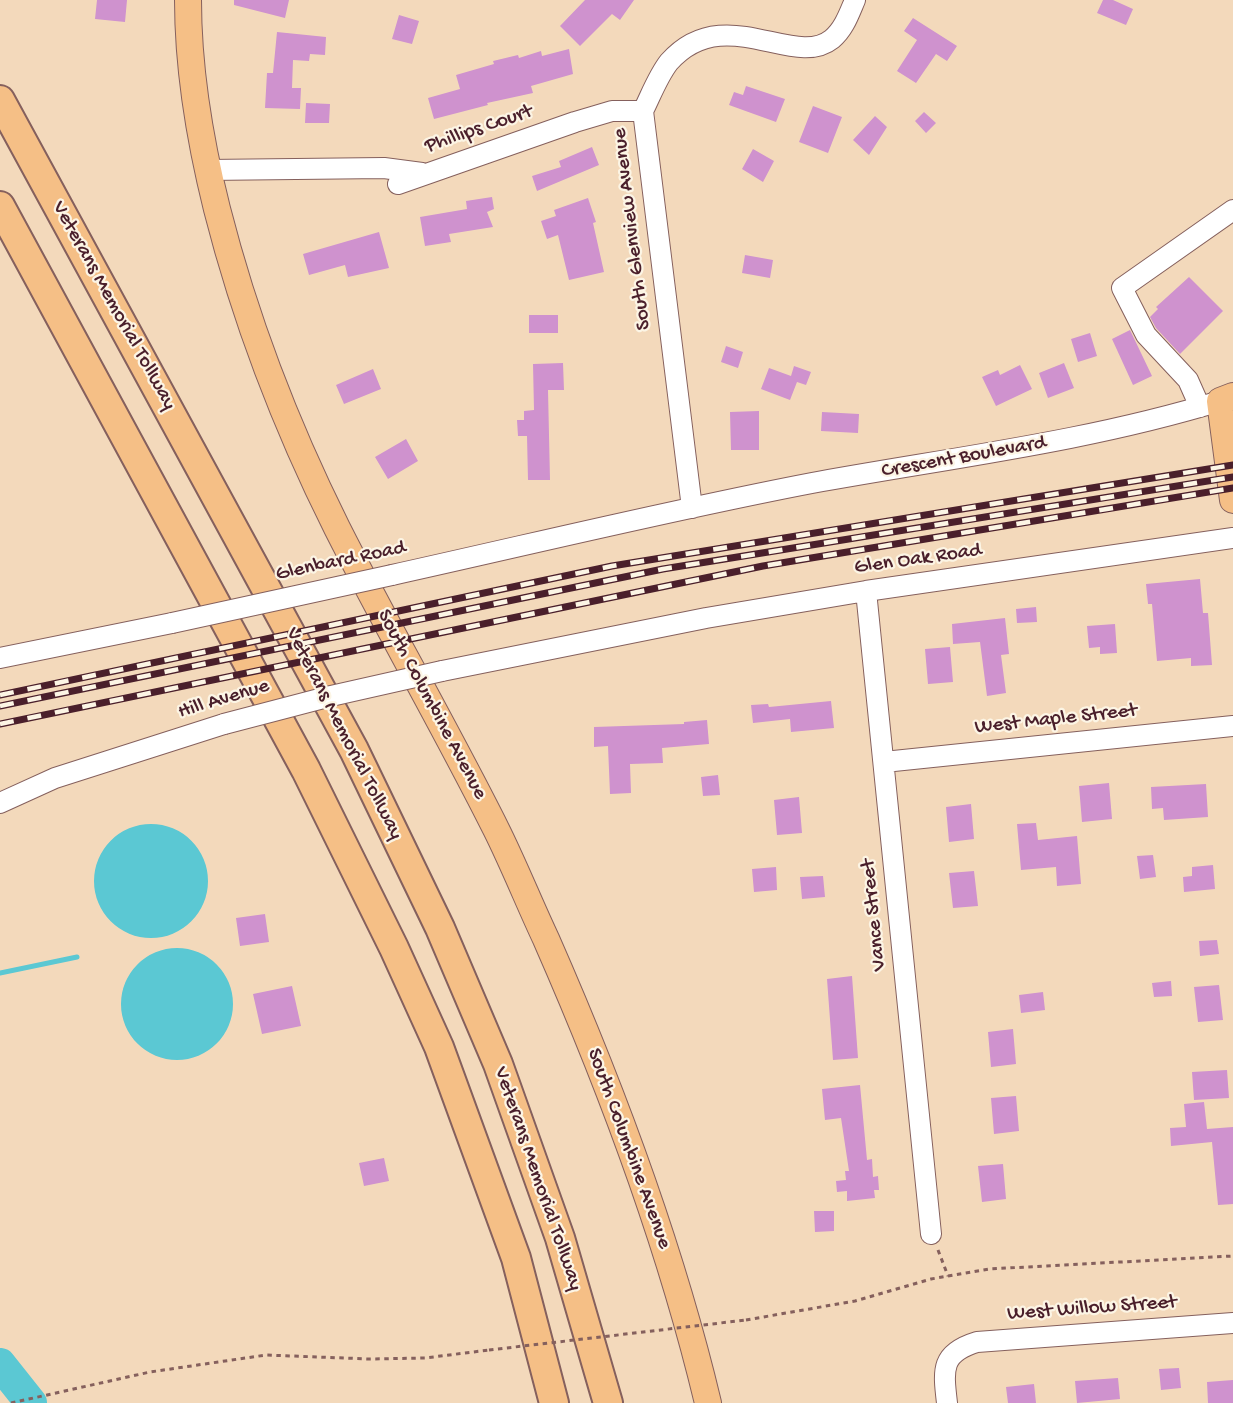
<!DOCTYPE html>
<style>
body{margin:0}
canvas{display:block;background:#f3d9bb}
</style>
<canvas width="1233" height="1403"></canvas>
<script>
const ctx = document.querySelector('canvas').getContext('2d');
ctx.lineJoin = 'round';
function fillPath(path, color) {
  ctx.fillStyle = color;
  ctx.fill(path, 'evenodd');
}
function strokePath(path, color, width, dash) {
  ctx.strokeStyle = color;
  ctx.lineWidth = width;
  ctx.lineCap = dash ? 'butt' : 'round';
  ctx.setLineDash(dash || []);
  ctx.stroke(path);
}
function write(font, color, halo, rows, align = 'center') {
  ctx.font = font + ' "Gochi Hand",sans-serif';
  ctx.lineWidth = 4.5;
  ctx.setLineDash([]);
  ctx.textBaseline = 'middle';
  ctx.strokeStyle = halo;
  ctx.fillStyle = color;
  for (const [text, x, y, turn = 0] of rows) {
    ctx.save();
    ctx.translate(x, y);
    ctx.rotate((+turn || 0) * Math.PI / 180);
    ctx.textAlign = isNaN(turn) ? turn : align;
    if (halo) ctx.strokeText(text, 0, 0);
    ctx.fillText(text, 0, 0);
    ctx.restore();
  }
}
fillPath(new Path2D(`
 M94 881a57 57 0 1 1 114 0a57 57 0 1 1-114 0Z
 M121 1004a56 56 0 1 1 112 0a56 56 0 1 1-112 0Z`), '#5bc8d3');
strokePath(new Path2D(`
 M 0,973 L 77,957`), '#5bc8d3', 5);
strokePath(new Path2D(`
 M 0,1364 L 31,1403`), '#5bc8d3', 32);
fillPath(new Path2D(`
 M 97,0 L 127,0 L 125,22 L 95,19 Z
 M 234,0 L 289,0 L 285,18 L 234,5 Z
 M 585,0 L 634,0 L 620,20 L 612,14 L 580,46 L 560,26 Z
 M 1103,0 L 1113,0 L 1133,9 L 1126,25 L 1097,13 Z
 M 399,15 L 419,21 L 412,44 L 392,39 Z
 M 913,18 L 957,46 L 947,61 L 936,54 L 916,83 L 897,71 L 917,40 L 904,31 Z
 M 277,32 L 326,37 L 325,55 L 310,54 L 309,61 L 293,60 L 292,88 L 301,88 L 300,109 L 265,108 L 267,73 L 273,73 Z
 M 569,49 L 573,74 L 531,86 L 533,93 L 487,103 L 488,105 L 434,119 L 428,98 L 460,89 L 456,75 L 494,64 L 493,61 L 518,55 L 519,58 L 541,51 L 542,56 Z
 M 746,86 L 785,99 L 776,122 L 729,105 L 734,92 L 743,95 Z
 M 306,103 L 330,104 L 329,123 L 305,123 Z
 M 813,106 L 842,117 L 828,153 L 799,142 Z
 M 924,112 L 936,123 L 926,133 L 915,121 Z
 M 875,116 L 887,127 L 869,155 L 853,140 Z
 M 592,147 L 599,165 L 537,191 L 532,176 L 561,167 L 559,161 Z
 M 753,149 L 774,161 L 763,182 L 742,169 Z
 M 492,197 L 494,209 L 487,212 L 493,227 L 449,234 L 451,242 L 425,246 L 420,217 L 467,209 L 466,201 Z
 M 588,198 L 596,222 L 593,223 L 604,272 L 569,280 L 558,235 L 547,239 L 541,221 L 556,216 L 554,210 Z
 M 379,232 L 389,268 L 348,277 L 345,265 L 309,275 L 303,254 Z
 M 745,255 L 773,260 L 770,278 L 742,273 Z
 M 1189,277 L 1223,311 L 1180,354 L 1156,328 L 1150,317 L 1158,309 L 1156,307 Z
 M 529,315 L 558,315 L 558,333 L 529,333 Z
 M 1130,330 L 1152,376 L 1133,385 L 1112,339 Z
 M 1090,333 L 1097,356 L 1078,362 L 1071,339 Z
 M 726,346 L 743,352 L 738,368 L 721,362 Z
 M 563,363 L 564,390 L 548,390 L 550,480 L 528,480 L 527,436 L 518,436 L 517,420 L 524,420 L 524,411 L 534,410 L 533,364 Z
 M 1064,363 L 1074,388 L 1048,398 L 1039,373 Z
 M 1020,365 L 1032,389 L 996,406 L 982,377 L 998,370 L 1000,375 Z
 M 794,366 L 811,372 L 806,385 L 797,382 L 790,400 L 761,389 L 769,368 L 791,376 Z
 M 373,369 L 381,389 L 344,404 L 336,385 Z
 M 759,411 L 759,450 L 731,450 L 730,412 Z
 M 822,412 L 859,414 L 858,433 L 821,431 Z
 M 406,439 L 418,461 L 388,479 L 375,457 Z
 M 1200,579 L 1203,613 L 1208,613 L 1212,665 L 1191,666 L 1191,658 L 1157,661 L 1152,604 L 1148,604 L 1146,584 Z
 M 1036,607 L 1037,622 L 1017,623 L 1016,609 Z
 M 1005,618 L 1009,654 L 1001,655 L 1006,693 L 987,696 L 980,642 L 953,644 L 952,624 Z
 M 1115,624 L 1117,653 L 1100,654 L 1100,647 L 1089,648 L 1087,626 Z
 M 950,647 L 953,682 L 928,684 L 925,649 Z
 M 831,701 L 834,728 L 791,732 L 790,719 L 753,723 L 751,705 L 768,704 L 769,707 Z
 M 707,720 L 709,744 L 662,748 L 663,763 L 630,764 L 631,793 L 610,794 L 608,746 L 594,747 L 594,727 L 684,724 L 684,722 Z
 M 718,775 L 720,795 L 703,796 L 701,777 Z
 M 1109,783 L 1112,819 L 1082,822 L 1079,786 Z
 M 1206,784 L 1208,817 L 1164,820 L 1163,808 L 1152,809 L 1151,787 Z
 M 799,797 L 802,833 L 777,835 L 774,800 Z
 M 971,804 L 974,839 L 949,842 L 946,807 Z
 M 1036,823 L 1038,840 L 1077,836 L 1081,884 L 1057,886 L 1056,867 L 1021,870 L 1017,824 Z
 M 1153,855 L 1156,877 L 1140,879 L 1137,856 Z
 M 1213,865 L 1215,889 L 1184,892 L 1183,877 L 1192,876 L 1192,867 Z
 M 776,867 L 777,890 L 754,892 L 752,869 Z
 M 974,871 L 978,906 L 953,908 L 949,873 Z
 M 823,876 L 825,897 L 802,899 L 800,877 Z
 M 265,914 L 269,942 L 240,946 L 236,918 Z
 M 1217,940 L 1219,954 L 1200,956 L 1199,941 Z
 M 852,976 L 858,1058 L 833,1060 L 827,979 Z
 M 1171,981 L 1172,996 L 1154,997 L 1152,983 Z
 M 1219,985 L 1223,1020 L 1198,1022 L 1194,987 Z
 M 292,986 L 301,1026 L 262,1034 L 253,994 Z
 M 1043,992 L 1045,1010 L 1021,1013 L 1019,995 Z
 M 1013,1029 L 1016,1064 L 991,1067 L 988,1032 Z
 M 1227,1070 L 1229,1098 L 1194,1100 L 1192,1072 Z
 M 860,1085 L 867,1160 L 872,1159 L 873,1177 L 878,1176 L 879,1190 L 874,1190 L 875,1198 L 847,1201 L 847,1191 L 837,1192 L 836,1181 L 846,1180 L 845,1171 L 849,1171 L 841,1118 L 825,1120 L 822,1089 Z
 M 1016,1096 L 1019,1131 L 994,1134 L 991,1098 Z
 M 1204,1102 L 1207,1129 L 1233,1127 L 1233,1204 L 1218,1205 L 1212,1142 L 1171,1146 L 1170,1128 L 1186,1127 L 1184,1104 Z
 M 384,1158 L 389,1181 L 364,1186 L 359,1163 Z
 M 1003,1164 L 1006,1199 L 982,1202 L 978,1166 Z
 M 814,1211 L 834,1211 L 834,1231 L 815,1232 Z
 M 1179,1368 L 1181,1388 L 1161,1390 L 1159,1369 Z
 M 1118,1378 L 1120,1399 L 1077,1403 L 1075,1381 Z
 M 1233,1380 L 1233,1403 L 1208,1403 L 1207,1382 Z
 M 1034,1384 L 1036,1403 L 1008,1403 L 1006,1387 Z`), '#cf92ce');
const minor = new Path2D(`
 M 207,170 L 384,168 L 422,173
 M 398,184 L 575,122 L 612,111 L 643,111
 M 1200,407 L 1188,380 L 1146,335 L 1122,288 L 1233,210
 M 692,508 L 643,111 C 651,95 658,76 669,62 C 724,0 794,70 832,39 C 844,29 849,14 855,0
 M 392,575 C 532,544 671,510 812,483 C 949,458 1086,442 1220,401
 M 866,591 L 931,1234
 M 0,658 L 172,623
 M 442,671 L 706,618 L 866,591 L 1233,538
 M 884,762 L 1233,726
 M 0,803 L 55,778 L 224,724
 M 947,1403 C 943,1369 941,1353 977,1342 L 1233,1323`);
const major = new Path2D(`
 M 188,0 C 188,70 200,141 217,209 C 245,319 286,426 337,528 C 388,629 445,727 496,829 C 514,865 529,903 546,939 C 612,1089 670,1244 708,1403
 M 1233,396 L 1220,401 L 1233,500`);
const highway = new Path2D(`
 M 0,100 L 354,750 L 440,928 L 498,1064 L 560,1238 L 608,1403
 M 0,206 L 306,770 L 394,948 L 439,1047 L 516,1258 L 554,1403`);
strokePath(minor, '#85605d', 22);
strokePath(major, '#85605d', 28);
strokePath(highway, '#85605d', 32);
strokePath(new Path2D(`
 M 938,1250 L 948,1276
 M 746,1320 L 855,1301 L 931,1279 L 989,1269 L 1233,1256
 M 11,1403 L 150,1372 L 266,1355 L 369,1359 L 425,1358 L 489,1350`), '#85605d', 3, [4.5, 4.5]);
strokePath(minor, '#fff', 20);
strokePath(major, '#f5bf86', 26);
strokePath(highway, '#f5bf86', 28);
const rail = new Path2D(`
 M 0,695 L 612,566 L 1233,465
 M 0,706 L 663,569 L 1233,477
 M 0,724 L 763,566 L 1233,488`);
strokePath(rail, '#4a1f2b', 7);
strokePath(rail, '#fcf5e5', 4.5, [14]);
const minorBridge = new Path2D(`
 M 172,623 L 392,575
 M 224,724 L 331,696 L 442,671`);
strokePath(minorBridge, '#85605d', 22, []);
strokePath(new Path2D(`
 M 489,1350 L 746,1320`), '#85605d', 3, [4.5, 4.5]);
strokePath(minorBridge, '#fff', 20);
write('21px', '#4a1f2b', '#fcf5e5', [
 ["Phillips Court",479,130,-19],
 ["South Glenview Avenue",633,229,-97],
 ["Veterans Memorial Tollway",113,306,61],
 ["Crescent Boulevard",964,458,-10],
 ["Glen Oak Road",918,560,-8],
 ["Glenbard Road",341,562,-12],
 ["Hill Avenue",224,700,-17],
 ["South Columbine Avenue",431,705,62],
 ["West Maple Street",1056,720,-6],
 ["Veterans Memorial Tollway",343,734,63],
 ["Vance Street",875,915,-96],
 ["South Columbine Avenue",628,1149,70],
 ["Veterans Memorial Tollway",537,1179,71],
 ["West Willow Street",1092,1309,-4]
]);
</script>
